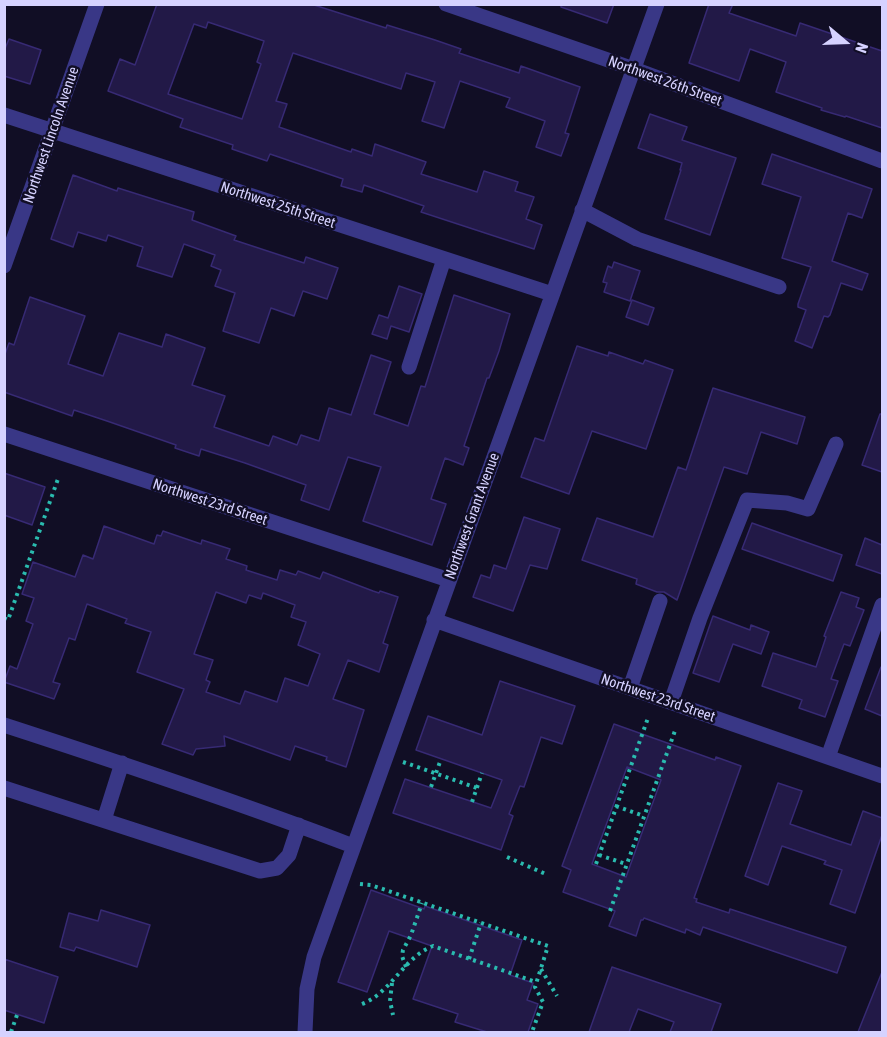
<!DOCTYPE html>
<style>
body{margin:0}
#map{position:relative;width:887px;height:1037px;overflow:hidden;background:#110e25;font-family:"Asap Condensed",sans-serif}
canvas{display:block}
.frame{position:absolute;inset:0;border:6px solid #d6d2ff;pointer-events:none}
.north{position:absolute;left:815px;top:12px;width:60px;height:60px;-webkit-text-stroke:4px #110e25;paint-order:stroke;rotate:109deg;font-size:16px;font-weight:700;line-height:24px;text-align:center;color:#d6d2ff}
.north::after{content:'';display:block;margin:auto;width:21px;height:27px;background:#d6d2ff;clip-path:polygon(50% 0,100% 100%,50% 72%,0 100%)}
</style>
<div id="map">
<canvas width="887" height="1037"></canvas>
<div class="frame"></div>
<div class="north">N</div>
</div>
<script>
const ctx = document.querySelector('canvas').getContext('2d');
ctx.lineJoin = 'round';
function fillPath(path, color) {
  ctx.fillStyle = color;
  ctx.fill(path, 'evenodd');
}
function strokePath(path, color, width, dash) {
  ctx.strokeStyle = color;
  ctx.lineWidth = width;
  ctx.lineCap = dash ? 'butt' : 'round';
  ctx.setLineDash(dash || []);
  ctx.stroke(path);
}
function write(font, color, halo, rows, align = 'center') {
  ctx.font = font + ' "Asap Condensed",sans-serif';
  ctx.lineWidth = 5;
  ctx.setLineDash([]);
  ctx.textBaseline = 'middle';
  ctx.strokeStyle = halo;
  ctx.fillStyle = color;
  for (const [text, x, y, turn = 0] of rows) {
    ctx.save();
    ctx.translate(x, y);
    ctx.rotate((+turn || 0) * Math.PI / 180);
    ctx.textAlign = isNaN(turn) ? turn : align;
    if (halo) ctx.strokeText(text, 0, 0);
    ctx.fillText(text, 0, 0);
    ctx.restore();
  }
}
const building = new Path2D(`
 M 157,4 L 311,4 L 386,28 L 387,25 L 435,40 L 461,49 L 459,53 L 519,73 L 521,66 L 580,87 L 565,133 L 569,134 L 561,156 L 536,147 L 545,121 L 506,107 L 510,98 L 460,81 L 444,128 L 422,121 L 435,82 L 406,73 L 401,89 L 293,53 L 276,101 L 287,104 L 279,127 L 351,152 L 352,149 L 372,156 L 375,144 L 426,162 L 421,174 L 477,192 L 484,171 L 518,182 L 515,191 L 534,197 L 526,219 L 542,225 L 534,249 L 421,212 L 424,206 L 364,185 L 362,192 L 341,186 L 343,179 L 270,154 L 267,161 L 232,149 L 233,145 L 180,127 L 183,119 L 108,91 L 120,59 L 135,65 ZM 208,22 L 264,41 L 257,62 L 261,64 L 242,119 L 168,94 L 194,24 L 206,28 Z
 M 561,4 L 614,4 L 607,23 L 561,7 Z
 M 709,4 L 733,4 L 729,13 L 796,36 L 800,23 L 882,51 L 882,128 L 846,116 L 845,117 L 821,110 L 822,108 L 776,92 L 786,62 L 750,49 L 739,81 L 689,63 Z
 M 9,39 L 41,50 L 30,84 L 4,76 L 4,51 Z
 M 650,114 L 687,127 L 682,140 L 736,158 L 710,235 L 665,219 L 681,170 L 680,170 L 682,163 L 638,148 Z
 M 772,154 L 872,189 L 862,218 L 848,213 L 832,261 L 868,274 L 862,290 L 841,283 L 830,315 L 828,317 L 824,316 L 812,348 L 795,341 L 806,310 L 798,307 L 798,304 L 811,267 L 782,258 L 801,197 L 762,184 Z
 M 73,175 L 117,191 L 118,188 L 194,212 L 192,220 L 236,236 L 234,240 L 304,263 L 306,257 L 338,268 L 327,299 L 303,291 L 294,316 L 271,308 L 259,343 L 223,331 L 235,293 L 215,286 L 221,270 L 211,266 L 215,255 L 184,244 L 172,277 L 137,266 L 143,247 L 108,235 L 106,241 L 78,232 L 73,247 L 51,239 Z
 M 614,262 L 640,271 L 630,301 L 604,292 L 607,283 L 603,282 L 608,266 L 612,268 Z
 M 399,286 L 422,294 L 409,332 L 391,326 L 387,339 L 372,334 L 379,315 L 388,318 Z
 M 454,295 L 510,314 L 499,351 L 489,378 L 487,378 L 464,446 L 469,448 L 463,465 L 445,458 L 431,499 L 446,504 L 432,545 L 363,521 L 381,467 L 348,457 L 329,510 L 301,500 L 306,485 L 245,463 L 201,449 L 199,456 L 175,448 L 176,445 L 107,421 L 74,410 L 72,416 L 4,392 L 4,357 L 9,343 L 14,345 L 30,297 L 85,316 L 68,364 L 103,376 L 119,333 L 162,347 L 166,334 L 205,348 L 192,385 L 225,396 L 214,427 L 269,446 L 273,436 L 297,445 L 301,435 L 319,441 L 329,408 L 351,415 L 371,355 L 391,362 L 374,414 L 408,426 L 421,386 L 425,387 Z
 M 632,300 L 654,308 L 648,325 L 626,317 Z
 M 577,346 L 608,356 L 609,352 L 643,364 L 645,360 L 673,370 L 646,449 L 592,431 L 569,494 L 521,477 L 535,438 L 544,441 Z
 M 713,388 L 805,417 L 797,444 L 761,432 L 747,474 L 724,467 L 677,600 L 664,592 L 657,592 L 636,584 L 637,579 L 582,560 L 597,518 L 653,537 L 678,467 L 686,470 Z
 M 880,414 L 882,414 L 882,472 L 862,465 Z
 M 4,473 L 45,487 L 32,525 L 4,515 Z
 M 524,517 L 560,529 L 547,569 L 530,565 L 513,611 L 473,597 L 481,575 L 490,578 L 494,565 L 506,569 Z
 M 752,523 L 842,555 L 833,581 L 742,549 Z
 M 104,526 L 154,544 L 157,535 L 161,536 L 163,531 L 201,544 L 202,540 L 230,549 L 226,559 L 247,566 L 246,570 L 277,580 L 280,570 L 296,575 L 298,571 L 320,579 L 323,572 L 373,591 L 379,593 L 380,591 L 398,597 L 383,643 L 388,645 L 379,672 L 348,660 L 333,699 L 364,710 L 346,767 L 326,760 L 327,757 L 295,746 L 290,760 L 224,736 L 225,746 L 196,749 L 193,755 L 162,744 L 184,689 L 137,672 L 151,632 L 125,623 L 127,619 L 87,604 L 75,640 L 69,638 L 53,682 L 60,684 L 54,699 L 4,682 L 10,666 L 17,669 L 33,624 L 26,621 L 34,598 L 22,594 L 33,562 L 75,577 L 83,555 L 93,559 ZM 216,592 L 246,603 L 249,595 L 261,599 L 263,593 L 295,605 L 291,617 L 306,622 L 298,645 L 320,654 L 308,686 L 285,678 L 277,702 L 245,691 L 240,704 L 206,692 L 210,682 L 206,680 L 213,660 L 194,654 Z
 M 865,538 L 882,545 L 882,574 L 856,565 Z
 M 841,592 L 859,598 L 856,607 L 864,610 L 850,646 L 844,644 L 831,679 L 838,681 L 825,717 L 799,708 L 802,700 L 762,686 L 773,653 L 816,667 L 826,637 L 824,636 Z
 M 713,616 L 750,630 L 751,625 L 769,632 L 761,654 L 733,644 L 719,682 L 693,673 Z
 M 881,667 L 882,667 L 882,716 L 865,709 Z
 M 500,681 L 575,706 L 562,744 L 541,737 L 524,787 L 520,786 L 509,814 L 513,816 L 501,850 L 393,813 L 405,779 L 491,808 L 502,780 L 416,750 L 428,716 L 482,735 Z
 M 614,724 L 715,760 L 716,757 L 741,766 L 694,898 L 697,899 L 696,902 L 729,913 L 730,909 L 846,947 L 837,973 L 703,927 L 700,935 L 686,929 L 685,933 L 644,918 L 643,920 L 641,920 L 636,936 L 609,926 L 615,911 L 563,892 L 571,870 L 562,866 ZM 627,767 L 661,780 L 626,877 L 592,864 Z
 M 778,783 L 802,791 L 790,824 L 833,839 L 851,845 L 863,811 L 882,818 L 882,835 L 855,913 L 830,904 L 842,870 L 824,864 L 826,861 L 782,846 L 768,885 L 745,876 Z
 M 371,890 L 424,909 L 425,906 L 522,940 L 510,975 L 533,983 L 527,1000 L 538,1004 L 528,1032 L 487,1032 L 455,1022 L 458,1014 L 413,999 L 432,946 L 389,931 L 367,992 L 338,982 Z
 M 101,910 L 150,925 L 137,967 L 76,947 L 74,951 L 60,947 L 69,913 L 98,921 Z
 M 4,959 L 58,977 L 44,1023 L 4,1010 Z
 M 612,967 L 721,1004 L 711,1032 L 670,1032 L 674,1022 L 638,1009 L 629,1032 L 589,1032 Z
 M 882,972 L 882,1032 L 858,1032 Z`);
fillPath(building, '#221947');
strokePath(building, '#372a74', 1.5);
strokePath(new Path2D(`
 M 4,618 L 8,620 L 59,476
 M 403,762 L 477,788
 M 431,787 L 441,759
 M 472,802 L 482,773
 M 616,806 L 644,816
 M 599,855 L 626,864
 M 507,857 L 548,875
 M 596,864 L 648,718
 M 360,884 L 371,885 L 548,946 L 535,987 L 543,1002 L 532,1032
 M 610,911 L 676,728
 M 469,959 L 481,923
 M 406,967 L 402,956 L 403,950 L 411,935 L 422,903
 M 541,969 L 557,996
 M 392,983 L 390,1001 L 393,1015
 M 362,1004 C 391,993 404,957 433,946 L 536,982
 M 11,1032 L 17,1015`), '#2abbaf', 4, [3, 4.5]);
strokePath(new Path2D(`
 M 446,4 L 634,69 L 882,161
 M 4,115 L 552,294
 M 582,210 L 637,239 L 779,287
 M 4,266 L 97,4
 M 409,367 L 444,259
 M 4,434 L 449,580
 M 434,620 L 882,776
 M 630,688 L 660,601
 M 671,702 L 700,618 L 747,500 L 787,503 L 808,509 L 836,444
 M 4,725 C 121,763 238,802 353,846
 M 828,757 L 882,605
 M 4,788 L 260,871 L 277,868 L 289,855 L 299,825
 M 104,820 L 122,763
 M 305,1032 L 307,989 L 314,957 L 657,4`), '#393786', 15);
write('15px', '#d6d2ff', '#110e25', [
 ["Northwest 26th Street",665,81,20],
 ["Northwest Lincoln Avenue",51,135,-71],
 ["Northwest 25th Street",278,205,18],
 ["Northwest 23rd Street",210,502,18],
 ["Northwest Grant Avenue",472,516,-70],
 ["Northwest 23rd Street",658,698,19]
]);
</script>
